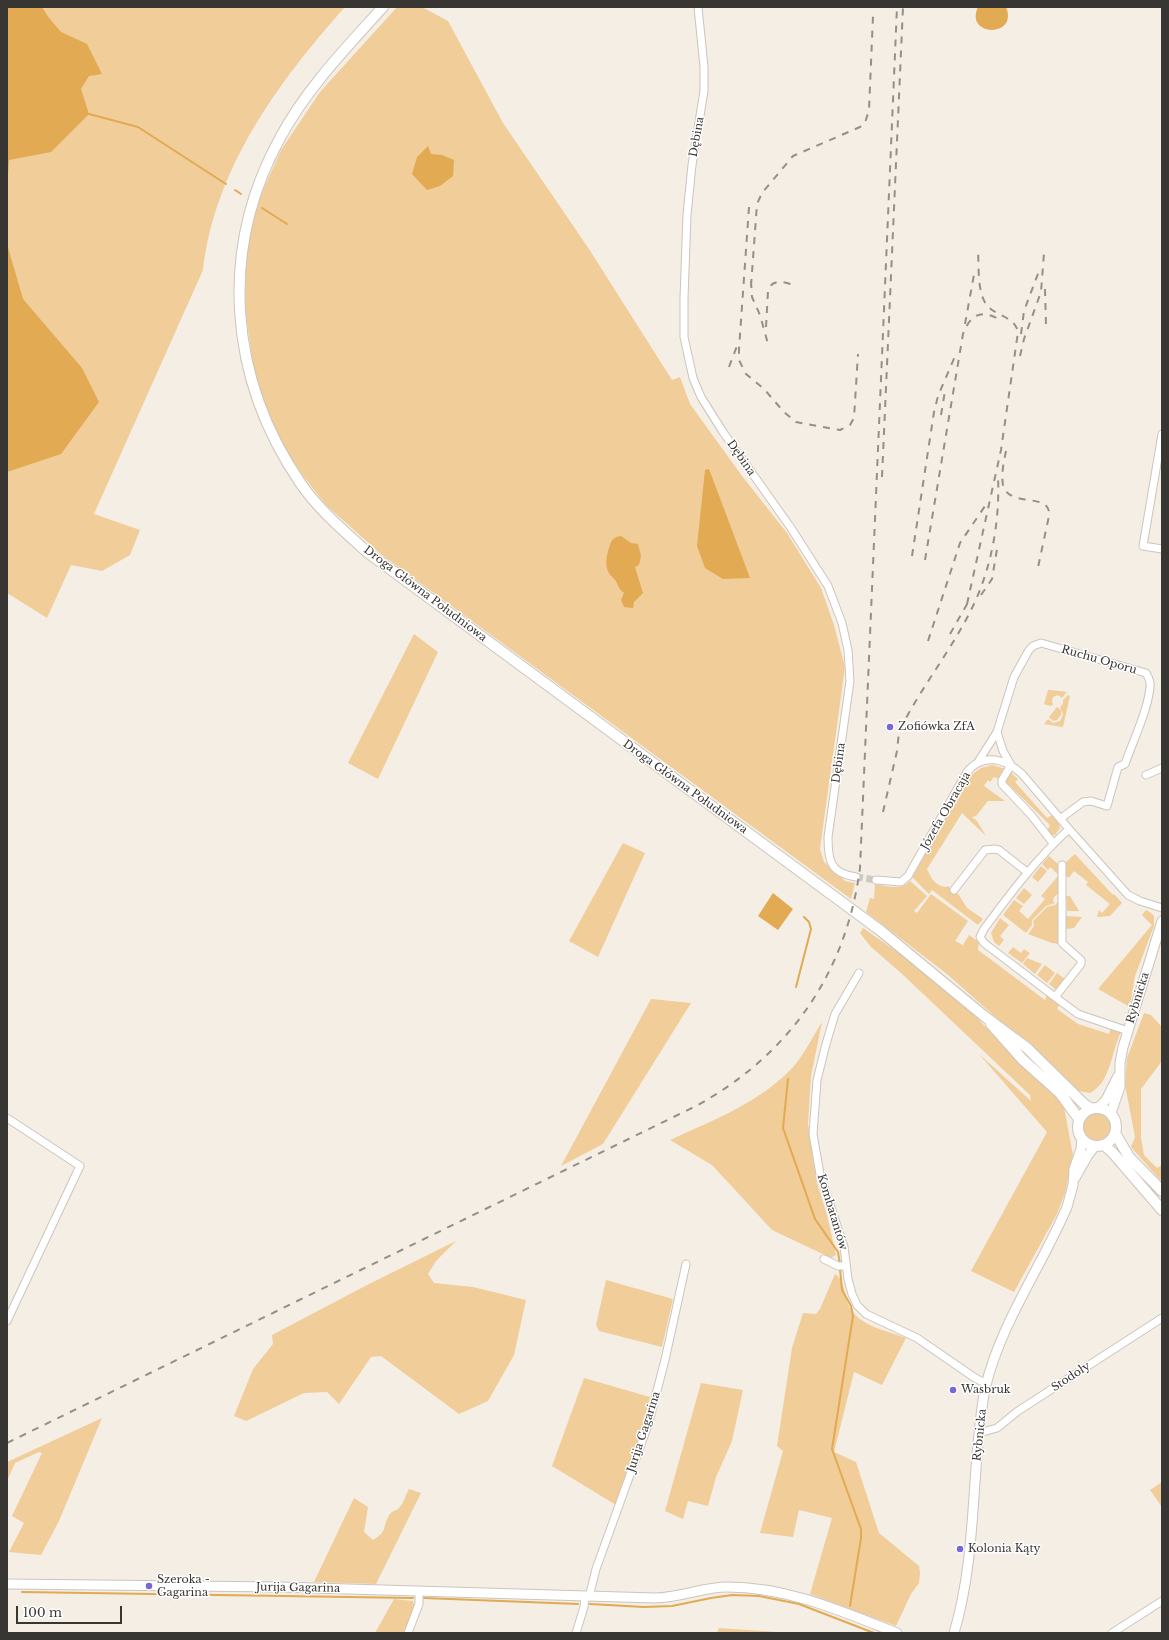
<!DOCTYPE html>
<meta charset="utf-8">
<style>
body{margin:0}
#map{position:relative;width:1169px;height:1640px;overflow:hidden;background:#f4eee5;font-family:"Libre Baskerville",serif}
canvas{display:block}
.frame{position:absolute;inset:0;border:8px solid #383633;pointer-events:none}
.scale{position:absolute;left:16px;top:1606px;width:106px;height:18px;box-sizing:border-box;border:2px solid #383633;border-top:0;padding-left:5px;font-size:12px;line-height:14px;white-space:nowrap;color:#383633;-webkit-text-stroke:3px #fff;paint-order:stroke}
</style>
<div id="map">
<canvas width="1169" height="1640"></canvas>
<div class="frame"></div>
<div class="scale">100 m</div>
</div>
<script>
const ctx = document.querySelector('canvas').getContext('2d');
ctx.lineJoin = 'round';
function fillPath(path, color) {
  ctx.fillStyle = color;
  ctx.fill(path, 'evenodd');
}
function strokePath(path, color, width, dash) {
  ctx.strokeStyle = color;
  ctx.lineWidth = width;
  ctx.lineCap = dash ? 'butt' : 'round';
  ctx.setLineDash(dash || []);
  ctx.stroke(path);
}
function write(font, color, halo, rows, align = 'center') {
  ctx.font = font + ' "Libre Baskerville",serif';
  ctx.lineWidth = 3;
  ctx.setLineDash([]);
  ctx.textBaseline = 'middle';
  ctx.strokeStyle = halo;
  ctx.fillStyle = color;
  for (const [text, x, y, turn = 0] of rows) {
    ctx.save();
    ctx.translate(x, y);
    ctx.rotate((+turn || 0) * Math.PI / 180);
    ctx.textAlign = isNaN(turn) ? turn : align;
    if (halo) ctx.strokeText(text, 0, 0);
    ctx.fillText(text, 0, 0);
    ctx.restore();
  }
}
fillPath(new Path2D(`
 M 7,7 L 345,7 C 278,82 215,168 203,270 L 94,514 L 140,530 L 130,555 L 102,571 L 71,565 L 47,618 L 7,593 Z
 M 397,7 L 422,7 L 448,21 L 503,123 L 589,249 L 672,380 L 680,377 L 690,404 L 742,476 L 787,533 L 821,588 L 834,625 L 845,667 L 820,849 L 824,862 L 845,881 L 855,883 L 851,899 L 382,555 L 326,505 L 304,477 L 287,452 L 274,427 L 262,399 L 253,364 L 245,309 L 246,261 L 252,224 L 263,190 L 281,150 L 320,92 Z
 M 414,634 L 438,652 L 378,779 L 348,763 Z
 M 1048,690 L 1051,690 L 1067,692 L 1062,698 L 1058,695 L 1053,697 L 1052,701 L 1053,705 L 1050,706 L 1044,704 Z
 M 1068,695 L 1070,696 L 1063,727 L 1044,724 L 1048,719 L 1053,723 L 1060,721 L 1063,715 L 1060,707 L 1063,704 L 1063,700 Z
 M 1057,707 L 1061,710 L 1061,715 L 1057,720 L 1053,721 L 1049,717 Z
 M 992,765 L 1006,769 L 1000,779 L 994,777 L 990,782 L 988,780 L 984,786 L 1005,801 L 988,801 L 976,816 L 972,817 L 977,821 L 986,836 L 962,813 L 927,869 C 931,878 935,886 946,887 L 948,886 L 959,895 L 967,908 L 983,919 L 978,925 L 932,890 L 929,894 L 912,877 L 970,776 L 981,768 Z
 M 1010,772 L 1018,779 L 1015,782 L 1047,818 L 1052,815 L 1059,824 L 1060,828 L 1055,835 L 1051,835 L 1047,830 L 1050,826 L 1049,824 L 1006,782 L 1006,780 Z
 M 623,843 L 645,853 L 598,957 L 569,941 Z
 M 1075,854 L 1112,894 L 1115,895 L 1122,903 L 1110,916 L 1097,917 L 1099,910 L 1102,913 L 1110,904 L 1086,885 L 1088,882 L 1074,871 L 1069,878 L 1065,875 L 1064,864 Z
 M 1049,856 L 1059,865 L 1059,893 L 1054,897 L 1053,901 L 1055,903 L 1046,906 L 1032,920 L 1032,925 L 1026,933 L 1003,915 L 1014,900 L 1023,906 L 1019,911 L 1028,919 L 1045,899 L 1041,896 L 1059,875 L 1050,867 L 1048,870 L 1042,864 Z
 M 1041,866 L 1047,871 L 1038,882 L 1032,877 Z
 M 910,881 L 927,896 L 914,911 L 917,913 L 931,894 L 968,921 L 955,941 L 963,945 L 969,935 L 979,942 L 978,950 L 1045,1000 L 1047,994 L 1060,1004 L 1057,1009 L 1078,1024 L 1109,1034 L 1111,1028 L 1121,1032 C 1111,1052 1111,1082 1090,1093 L 1079,1091 L 1029,1042 L 1001,1022 L 947,974 L 866,912 L 870,898 L 874,899 L 875,884 C 886,886 902,891 910,881 Z
 M 1024,888 L 1032,895 L 1024,904 L 1016,898 Z
 M 1066,896 L 1070,896 L 1079,911 L 1067,911 Z
 M 1059,901 L 1059,944 L 1052,943 L 1028,934 L 1034,926 L 1033,921 L 1047,907 L 1055,905 Z
 M 1146,910 L 1151,913 L 1154,916 L 1154,926 L 1135,976 L 1131,1000 L 1128,1006 L 1098,989 L 1152,925 L 1142,915 Z
 M 1066,916 L 1082,917 L 1074,928 L 1066,929 Z
 M 1000,918 L 1009,925 L 1000,936 L 1004,940 L 999,946 L 994,942 L 991,933 Z
 M 863,928 L 912,962 L 940,986 L 965,1005 L 1021,1065 L 1039,1081 L 1060,1097 L 1064,1107 L 1073,1155 L 1065,1193 L 1057,1214 L 1014,1292 L 971,1271 L 1047,1132 L 979,1054 L 1031,1101 L 1030,1095 L 901,973 L 871,947 L 860,933 Z
 M 1013,947 L 1021,953 L 1024,949 L 1030,953 L 1022,963 L 1008,953 Z
 M 1027,958 L 1042,964 L 1035,974 L 1023,964 Z
 M 1045,965 L 1055,973 L 1047,983 L 1037,975 Z
 M 1057,973 L 1065,979 L 1057,989 L 1055,989 L 1049,984 Z
 M 651,999 L 691,1003 L 603,1144 L 561,1166 Z
 M 1144,1013 L 1151,1015 L 1162,1027 L 1162,1061 L 1141,1089 L 1141,1138 L 1144,1155 L 1157,1168 L 1162,1165 L 1162,1182 L 1131,1147 L 1135,1137 L 1125,1085 L 1127,1058 Z
 M 822,1022 L 811,1076 L 808,1124 L 817,1183 L 827,1215 L 836,1255 L 831,1258 L 772,1230 L 712,1165 L 670,1140 C 714,1120 761,1102 794,1066 C 805,1053 813,1036 822,1022 Z
 M1083 1126a14 14 0 1 1 28 0a14 14 0 1 1-28 0Z
 M 456,1241 L 436,1261 L 428,1274 L 434,1283 L 473,1287 L 526,1300 L 514,1355 L 488,1401 L 459,1414 L 381,1356 L 371,1357 L 339,1404 L 327,1392 L 304,1393 L 246,1421 L 234,1416 L 253,1369 L 273,1344 L 272,1335 L 369,1284 Z
 M 835,1274 C 846,1281 844,1299 851,1310 C 863,1327 888,1331 906,1338 L 882,1385 L 854,1372 L 834,1452 L 856,1462 L 879,1533 L 919,1566 L 920,1573 L 919,1583 L 911,1594 L 896,1626 L 810,1594 L 832,1518 L 799,1510 L 793,1537 L 760,1533 L 783,1451 L 777,1446 L 792,1348 L 803,1313 L 816,1314 L 820,1309 Z
 M 606,1280 L 673,1299 L 662,1347 L 599,1331 L 596,1325 Z
 M 584,1378 L 650,1397 L 643,1424 L 616,1505 L 552,1466 Z
 M 701,1383 L 743,1390 L 732,1441 L 716,1477 L 708,1506 L 688,1501 L 683,1519 L 665,1511 Z
 M 102,1418 L 59,1521 L 41,1555 L 9,1552 L 24,1523 L 12,1516 L 42,1453 L 39,1452 L 15,1463 L 7,1481 L 7,1462 Z
 M 1162,1482 L 1162,1507 L 1150,1490 Z
 M 409,1489 L 421,1493 L 376,1584 L 314,1582 L 354,1498 L 368,1507 L 364,1532 L 373,1540 C 389,1531 381,1527 390,1514 C 392,1511 395,1511 398,1509 C 403,1505 406,1494 409,1489 Z
 M 394,1599 L 413,1601 L 415,1607 L 403,1633 L 375,1633 Z
 M 719,1628 L 777,1632 L 776,1633 L 717,1633 Z`), '#f1cd99');
fillPath(new Path2D(`
 M 7,7 L 42,7 L 49,18 L 61,32 L 87,44 L 102,74 L 89,76 L 81,89 L 89,114 L 51,152 L 9,160 L 7,189 Z
 M 978,7 L 1006,7 C 1019,38 964,37 978,7 Z
 M 428,146 L 431,154 L 442,155 L 454,160 L 453,176 L 440,186 L 427,190 L 412,174 L 417,157 Z
 M 7,244 L 23,299 L 82,368 L 99,402 L 61,454 L 7,472 Z
 M 709,469 L 750,578 L 723,579 L 705,568 L 697,546 L 705,470 Z
 M 621,536 L 631,543 L 638,544 L 641,556 L 639,565 L 635,567 L 643,593 L 634,602 L 633,608 L 624,607 L 621,600 L 624,593 C 617,587 619,585 615,580 C 614,578 612,577 611,576 C 604,568 606,557 609,548 C 611,541 613,537 621,536 Z
 M 773,893 L 793,909 L 778,930 L 758,916 Z`), '#e1aa53');
strokePath(new Path2D(`
 M 89,114 L 138,127 L 226,184
 M 235,190 L 241,194
 M 262,208 L 287,224
 M 796,987 L 811,929 L 809,922 L 804,917
 M 788,1079 L 783,1128 L 815,1219 L 838,1252 L 840,1264
 M 840,1269 L 842,1290 L 851,1306 L 853,1316 L 832,1449 L 861,1529 L 861,1538 L 850,1606
 M 22,1592 L 413,1598
 M 424,1598 L 578,1604
 M 590,1604 L 644,1607 L 672,1606 L 711,1598 L 732,1595 L 759,1596 L 799,1604 L 874,1633`), '#e1aa53', 2);
strokePath(new Path2D(`
 M 856,877 L 876,880`), '#cec9c1', 7, [7, 3.5]);
const minor = new Path2D(`
 M 698,7 L 704,67 L 704,91 L 692,165 L 687,215 L 684,298 L 684,337 L 693,378 L 701,397 L 723,432 L 791,528 L 828,586 L 842,623 L 848,650 L 850,681 L 828,837 C 828,861 830,873 856,877
 M 1162,434 L 1143,546 L 1162,549
 M 997,732 L 1003,751 L 1011,765 L 1002,780 L 1002,784 L 1031,815 L 1053,843
 M 978,762 L 997,732 L 1014,677 L 1029,650 L 1033,646 L 1041,643 L 1146,673 C 1149,678 1151,682 1150,687 C 1148,710 1133,741 1125,764 L 1118,767 L 1107,806 L 1091,801 L 1083,802 L 1060,819
 M 1146,775 L 1162,768
 M 1062,865 L 1062,943 L 1081,960 L 1081,964 L 1055,997 L 984,943 L 980,937 L 984,929 C 1010,894 1036,859 1069,829
 M 876,880 L 901,882 L 908,876 L 967,772 C 983,752 1006,759 1022,774 L 1069,829 L 1128,895 L 1140,901 L 1162,908
 M 954,890 L 985,850 L 994,849 L 999,850 L 1027,872
 M 859,973 L 835,1014 L 826,1044 L 817,1080 L 813,1134 L 820,1174 L 844,1247 L 848,1279 L 852,1294 L 857,1305 L 866,1314 L 917,1338 L 975,1378 L 987,1384
 M 1055,997 L 1078,1014 L 1128,1031
 M 7,1118 L 80,1166 L 7,1321
 M 824,1259 L 838,1266 L 846,1266
 M 979,1433 L 997,1428 L 1018,1411 L 1162,1318
 M 589,1597 L 596,1569 L 648,1425 L 665,1360 L 686,1264
 M 408,1633 L 419,1604 L 419,1591
 M 576,1633 L 584,1607 L 585,1597
 M 1112,1633 L 1162,1601`);
const tertiary = new Path2D(`
 M 1099,1107 L 1106,1100 L 1118,1076
 M 1111,1113 L 1120,1087 L 1120,1063 L 1123,1047 L 1162,921
 M 1075,1178 L 1088,1155 L 1095,1146
 M 7,1584 L 280,1587 L 655,1598 C 680,1598 703,1587 727,1587 C 788,1587 841,1611 897,1633
 M 954,1633 C 970,1580 972,1523 976,1468 C 978,1442 980,1415 985,1389 C 1000,1324 1041,1268 1067,1207 L 1073,1185 L 1074,1169 L 1081,1149 L 1082,1139`);
const secondary = new Path2D(`
 M 383,7 C 346,48 306,89 280,138 C 218,251 229,379 301,484 C 319,510 344,531 367,552 L 881,931 L 984,1016 L 1027,1048 L 1084,1104 L 1090,1108
 M 991,1024 L 1022,1059 L 1060,1093 L 1079,1119
 M1078 1127a19 19 0 1 1 38 0a19 19 0 1 1-38 0Z
 M 1115,1133 L 1129,1157 L 1162,1191
 M 1104,1145 L 1113,1153 L 1162,1210`);
strokePath(minor, '#cbc5bd', 9);
strokePath(tertiary, '#cbc5bd', 11);
strokePath(secondary, '#cbc5bd', 12);
strokePath(minor, '#fff', 7);
strokePath(tertiary, '#fff', 9);
strokePath(secondary, '#fff', 10);
strokePath(new Path2D(`
 M 749,207 L 739,349 L 739,360 L 746,374 L 764,389 L 784,412 L 796,422 L 840,430 L 850,425 L 854,418 L 858,354
 M 751,281 L 752,297 L 760,315 L 768,344
 M 751,286 L 757,204 L 762,193 L 793,156 L 860,127 L 865,123 L 869,110 L 873,16
 M 1045,289 L 1046,325
 M 965,324 L 975,269
 M 766,327 L 768,291 C 771,279 784,281 793,285
 M 1021,334 L 1024,311 L 1039,271
 M 1020,356 L 1024,339 L 1041,292 L 1044,253
 M 729,367 L 737,346
 M 941,415 L 945,391
 M 1006,451 C 1004,461 1001,474 1003,485 C 1009,509 1052,491 1049,516 L 1037,572
 M 882,477 L 903,7
 M 912,556 L 934,412 L 938,396 L 956,354
 M 925,560 L 963,334 C 971,313 982,309 1002,321
 M 981,595 L 992,579 L 998,543
 M 967,604 L 1001,450 L 1018,332 C 1015,316 994,316 986,304 C 977,291 979,265 978,251
 M 950,634 L 970,599
 M 928,641 L 960,543 L 985,506
 M 883,812 L 897,751 L 899,732 C 920,688 952,650 973,606 C 992,566 1000,520 998,476
 M 7,1443 L 696,1106 C 789,1055 846,974 860,868 L 897,7`), '#938f89', 2, [7, 7]);
for (const [x, y, r, color] of [
 [890,727,4,"#7865e0"],
 [953,1390,4,"#7865e0"],
 [960,1549,4,"#7865e0"],
 [149,1586,4,"#7865e0"]
]) {
  const dot = new Path2D();
  dot.arc(x, y, r, 0, 2 * Math.PI);
  ctx.fillStyle = color;
  ctx.fill(dot);
  strokePath(dot, '#fff', 1.5);
}
write('11px', '#383633', '#fff', [
 ["Dębina",697,137,-80],
 ["Dębina",741,458,55],
 ["Droga Główna Południowa",425,594,37],
 ["Ruchu Oporu",1099,660,16],
 ["Dębina",839,763,-82],
 ["Droga Główna Południowa",685,787,36],
 ["Józefa Obracaja",946,811,-60],
 ["Rybnicka",1138,998,-73],
 ["Kombatantów",832,1212,73],
 ["Stodoły",1071,1377,-33],
 ["Jurija Gagarina",644,1432,-72],
 ["Rybnicka",980,1435,-84],
 ["Jurija Gagarina",298,1588,1]
]);
write('11px', '#383633', '#fff', [
 ["Zofiówka ZfA",898,727],
 ["Wasbruk",961,1390],
 ["Kolonia Kąty",968,1549],
 ["Szeroka -",157,1580],
 ["Gagarina",157,1593]
], 'left');
</script>
